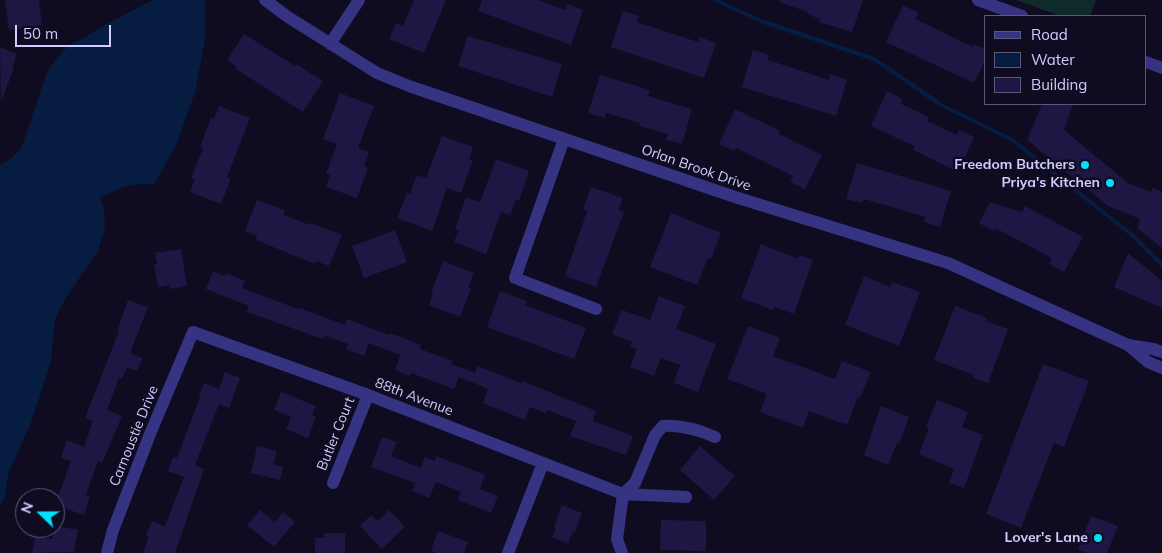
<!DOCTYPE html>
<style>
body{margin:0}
#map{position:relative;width:1162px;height:553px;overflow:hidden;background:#0f0c21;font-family:Mulish,sans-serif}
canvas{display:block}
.legend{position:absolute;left:984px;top:15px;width:162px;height:90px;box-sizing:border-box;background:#0f0c21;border:1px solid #5d597a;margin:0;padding:6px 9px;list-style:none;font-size:15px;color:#d1ccff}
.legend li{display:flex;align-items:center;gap:10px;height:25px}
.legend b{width:25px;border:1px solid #5d597a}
.north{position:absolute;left:15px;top:488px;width:50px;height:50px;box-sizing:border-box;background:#0f0c21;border:1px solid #5d597a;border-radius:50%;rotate:292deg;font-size:14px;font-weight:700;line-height:20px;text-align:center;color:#d1ccff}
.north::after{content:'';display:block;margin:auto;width:18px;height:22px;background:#00e1f7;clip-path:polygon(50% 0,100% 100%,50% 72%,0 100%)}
.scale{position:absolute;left:15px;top:25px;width:96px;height:22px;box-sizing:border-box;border:2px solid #d1ccff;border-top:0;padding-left:6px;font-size:15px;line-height:18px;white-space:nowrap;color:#d1ccff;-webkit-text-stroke:4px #0f0c21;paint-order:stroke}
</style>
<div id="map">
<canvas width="1162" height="553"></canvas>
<ul class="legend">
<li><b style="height:6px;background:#363383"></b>Road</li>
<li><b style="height:14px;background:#061c40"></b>Water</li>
<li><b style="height:14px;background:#1f1643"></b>Building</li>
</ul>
<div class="north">N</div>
<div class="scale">50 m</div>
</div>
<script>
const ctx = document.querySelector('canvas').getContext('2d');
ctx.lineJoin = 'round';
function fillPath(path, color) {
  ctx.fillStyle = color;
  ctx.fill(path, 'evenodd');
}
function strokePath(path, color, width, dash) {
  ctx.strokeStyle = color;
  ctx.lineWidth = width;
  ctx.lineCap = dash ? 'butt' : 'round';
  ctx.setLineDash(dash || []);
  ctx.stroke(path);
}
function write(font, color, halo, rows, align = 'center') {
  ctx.font = font + ' Mulish,sans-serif';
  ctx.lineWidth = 5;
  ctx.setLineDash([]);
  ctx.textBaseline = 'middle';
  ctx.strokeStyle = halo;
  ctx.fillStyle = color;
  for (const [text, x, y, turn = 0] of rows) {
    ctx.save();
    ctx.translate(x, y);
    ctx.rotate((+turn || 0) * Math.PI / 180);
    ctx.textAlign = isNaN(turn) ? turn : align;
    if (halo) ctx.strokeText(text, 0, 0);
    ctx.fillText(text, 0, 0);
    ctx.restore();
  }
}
fillPath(new Path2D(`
 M 1016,0 L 1096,0 L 1090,16 L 1061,16 Z`), '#0e2b2a');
fillPath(new Path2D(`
 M 153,0 L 205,0 L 205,40 L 195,92 L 175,148 L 154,184 C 130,184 121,186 100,198 L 104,210 L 105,229 L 98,251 L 65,299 L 55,319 L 51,361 L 31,423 L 9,471 L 4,500 L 0,505 L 0,165 L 10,159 L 21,149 L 47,72 L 57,58 L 66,48 L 108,23 Z`), '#061c40');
strokePath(new Path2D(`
 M 715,0 L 761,21 L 874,59 L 943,106 L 1011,139 L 1132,235 L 1162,265`), '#061c40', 4);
fillPath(new Path2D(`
 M 5,0 L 39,0 L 42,25 L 9,30 Z
 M 414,0 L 446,0 L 424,53 L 389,39 L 396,23 L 403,26 Z
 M 482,0 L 539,0 L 565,10 L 567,4 L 583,10 L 571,45 L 478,11 Z
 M 779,0 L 863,0 L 852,32 L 819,22 L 820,19 L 807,14 L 808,12 L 779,2 Z
 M 903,5 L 918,13 L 915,19 L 973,47 L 974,44 L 986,49 L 986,59 L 974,83 L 886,42 Z
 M 623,11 L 639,16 L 637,22 L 698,42 L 700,37 L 716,43 L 704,78 L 611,47 Z
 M 244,34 L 295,66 L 296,64 L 323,81 L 303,112 L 236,69 L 237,67 L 227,60 Z
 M 468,36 L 562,64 L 552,97 L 458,66 Z
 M 0,47 L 17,54 L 12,67 L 14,68 L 1,102 Z
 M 753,50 L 769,55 L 768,60 L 829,80 L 831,74 L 847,80 L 836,116 L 742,87 Z
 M 600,75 L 650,90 L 648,96 L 692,109 L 682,144 L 666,140 L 668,134 L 639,126 L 640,123 L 606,113 L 605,118 L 588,113 Z
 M 887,91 L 903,99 L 901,104 L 929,117 L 927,121 L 957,135 L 959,130 L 974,137 L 958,172 L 913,150 L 914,146 L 871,126 Z
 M 340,93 L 374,106 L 358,148 L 369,152 L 364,166 L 368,168 L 357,198 L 326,187 L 330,175 L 326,174 L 337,144 L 323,139 Z
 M 1042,104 L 1073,104 L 1064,130 L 1128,183 L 1151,192 L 1153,187 L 1162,192 L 1162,248 L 1137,228 L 1140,219 L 1108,206 L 1027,140 Z
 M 219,106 L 250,118 L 227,177 L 231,178 L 221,204 L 190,192 L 195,179 L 191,178 L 203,148 L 200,147 L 211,118 L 214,119 Z
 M 735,109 L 780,131 L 779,134 L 822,155 L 805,189 L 790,182 L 793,176 L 736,148 L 734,151 L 719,144 Z
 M 442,136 L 473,147 L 469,159 L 473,160 L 461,193 L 447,188 L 432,231 L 397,218 L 407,193 L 410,194 L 417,175 L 426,178 Z
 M 496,159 L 529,171 L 519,201 L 516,200 L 510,215 L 501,212 L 486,254 L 454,242 L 458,231 L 455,229 L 466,197 L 480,202 Z
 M 857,163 L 951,191 L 940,227 L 924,222 L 926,217 L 864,199 L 862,203 L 846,199 Z
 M 591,187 L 623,198 L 618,210 L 624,212 L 596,287 L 565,276 L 587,211 L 583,209 Z
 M 257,200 L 285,210 L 284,215 L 310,225 L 310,223 L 342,235 L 329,266 L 316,261 L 315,264 L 256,240 L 257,236 L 245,231 Z
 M 990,202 L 1022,212 L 1025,206 L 1083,237 L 1064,272 L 1049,264 L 1052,258 L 995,228 L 994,231 L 979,223 Z
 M 671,213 L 721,233 L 711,259 L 708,258 L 697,285 L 650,267 Z
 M 395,230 L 407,262 L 364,278 L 352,246 Z
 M 761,244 L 798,259 L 799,255 L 813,260 L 794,314 L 774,307 L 773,310 L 741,298 Z
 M 181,249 L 187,286 L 170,289 L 169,285 L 158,287 L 154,264 L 157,264 L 155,253 Z
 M 1128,253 L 1162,281 L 1162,308 L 1114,287 Z
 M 443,261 L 474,273 L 468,287 L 471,288 L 460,317 L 429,305 L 433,294 L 431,293 Z
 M 213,271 L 225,276 L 226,273 L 245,281 L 242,288 L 298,309 L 299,308 L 345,325 L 347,319 L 389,335 L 390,333 L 421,345 L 420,349 L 452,361 L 451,364 L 475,373 L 478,366 L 521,383 L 522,381 L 596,411 L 593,421 L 633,436 L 626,455 L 570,436 L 576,421 L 547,410 L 546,413 L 530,407 L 525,420 L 483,403 L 488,389 L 459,377 L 454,389 L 411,373 L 410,376 L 395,370 L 400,355 L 369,343 L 364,356 L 346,349 L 348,344 L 324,335 L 323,339 L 247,312 L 249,306 L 206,289 Z
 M 864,276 L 890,287 L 892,282 L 920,292 L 899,346 L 845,325 Z
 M 500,291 L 527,301 L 525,305 L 586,328 L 574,359 L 487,327 Z
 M 659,296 L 685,306 L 676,329 L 716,344 L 698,392 L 674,383 L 680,365 L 661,358 L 654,376 L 630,367 L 637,349 L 630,346 L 632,342 L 612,334 L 622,310 L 650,320 Z
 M 128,300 L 148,307 L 130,353 L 143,358 L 137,371 L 127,367 L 122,379 L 119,378 L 107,410 L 122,416 L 102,463 L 98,461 L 86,495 L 90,496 L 84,515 L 55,505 L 71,461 L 61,458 L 67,440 L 84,447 L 93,421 L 85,418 L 119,331 L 117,331 Z
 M 955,306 L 987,318 L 986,321 L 1008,329 L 988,383 L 973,378 L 974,375 L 934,360 Z
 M 748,326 L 780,338 L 773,356 L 835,379 L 842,361 L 871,372 L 860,398 L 858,397 L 847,425 L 809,411 L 803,428 L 760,412 L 767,394 L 727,379 Z
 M 1043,364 L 1089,381 L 1064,447 L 1054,443 L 1021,528 L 986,514 Z
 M 225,372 L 240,378 L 229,408 L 219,404 L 195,465 L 204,469 L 175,553 L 143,553 L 149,536 L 146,535 L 152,521 L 165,526 L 184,477 L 168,471 L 173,457 L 177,458 L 200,397 L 199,397 L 204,383 L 219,389 Z
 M 281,392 L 316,406 L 312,415 L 316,417 L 308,438 L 286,429 L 291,417 L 274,410 Z
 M 937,400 L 968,412 L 962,427 L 983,435 L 964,488 L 949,483 L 954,469 L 919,454 L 929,428 L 926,427 Z
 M 881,406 L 909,417 L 899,444 L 897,443 L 888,465 L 864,455 Z
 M 382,437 L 397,442 L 391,456 L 421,468 L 425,457 L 435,461 L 436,456 L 485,475 L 480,489 L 498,496 L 491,513 L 458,500 L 461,492 L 436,482 L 429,498 L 412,491 L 415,483 L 371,467 Z
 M 257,446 L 277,451 L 273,464 L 283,467 L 280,480 L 251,473 Z
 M 700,446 L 735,476 L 714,500 L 680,470 Z
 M 562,505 L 582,513 L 575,532 L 573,531 L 568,544 L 552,537 L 556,528 L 554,527 Z
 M 260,510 L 275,522 L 283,512 L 295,522 L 274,547 L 247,525 Z
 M 389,510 L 405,527 L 382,549 L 360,526 L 371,515 L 378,521 Z
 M 1091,516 L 1118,526 L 1107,553 L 1087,553 L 1078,550 Z
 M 661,520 L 706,521 L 706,551 L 660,550 Z
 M 55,526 L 78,530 L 74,552 L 32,553 L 35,536 L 52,539 Z
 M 438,531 L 468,542 L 464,553 L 436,553 L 431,551 Z
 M 324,533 L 345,533 L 345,553 L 315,553 L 315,538 L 325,538 Z`), '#1f1643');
strokePath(new Path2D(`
 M 265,0 L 288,17 L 377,73 L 409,86 L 735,197 L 948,263 L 1128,345 L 1153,349 L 1162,352
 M 978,0 L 1022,16
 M 330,44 L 359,0
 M 1146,62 L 1162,68
 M 564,139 L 515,278 L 596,309
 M 1128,345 L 1148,362 L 1162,368
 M 333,483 L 368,395
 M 107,553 L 113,530 L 150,434 L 193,332 L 368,395 L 623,494 L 635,483 L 655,435 L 663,426 C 681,425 699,430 715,437
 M 508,553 L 543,463
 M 622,553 L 617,539 L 623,494 L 686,497`), '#363383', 12);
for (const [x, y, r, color] of [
 [1085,165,5,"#00e1f7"],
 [1110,183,5,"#00e1f7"],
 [1098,538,5,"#00e1f7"]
]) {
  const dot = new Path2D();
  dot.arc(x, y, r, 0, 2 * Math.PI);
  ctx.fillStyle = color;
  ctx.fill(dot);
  strokePath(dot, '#0f0c21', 2);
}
write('bold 14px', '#d1ccff', '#0f0c21', [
 ["Freedom Butchers",1075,165],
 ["Priya's Kitchen",1100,183],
 ["Lover's Lane",1088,538]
], 'right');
write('14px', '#d1ccff', '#0f0c21', [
 ["Orlan Brook Drive",696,168,19],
 ["88th Avenue",414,397,21],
 ["Butler Court",336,434,-68],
 ["Carnoustie Drive",134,436,-68]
]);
</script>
